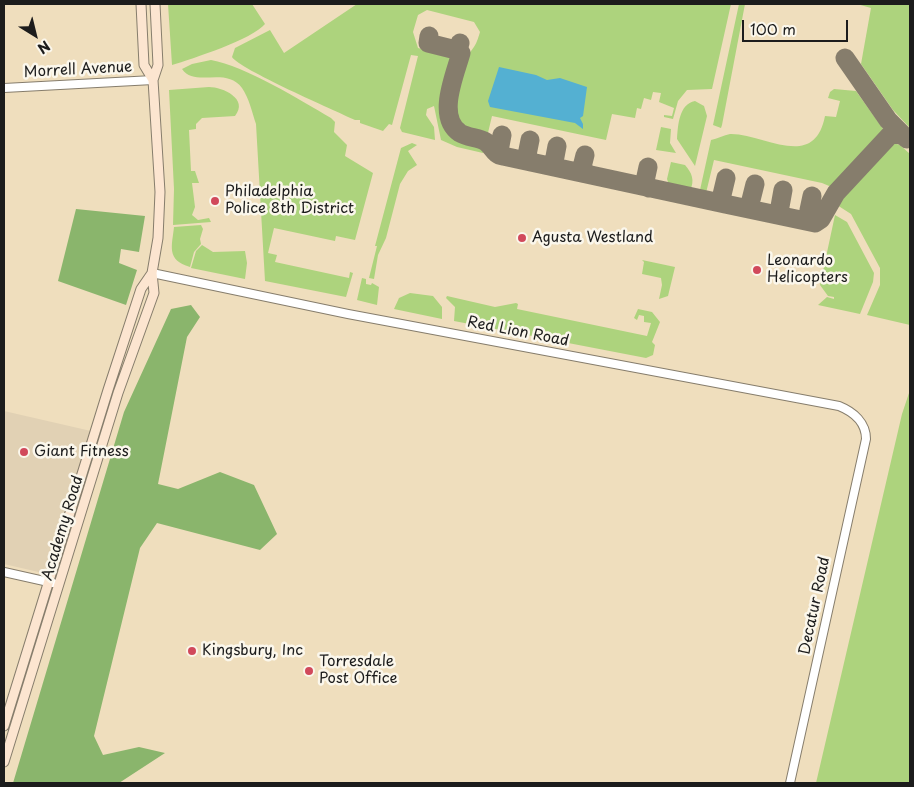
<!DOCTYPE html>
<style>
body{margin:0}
#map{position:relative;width:914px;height:787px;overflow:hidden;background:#efdebd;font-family:"Playpen Sans",sans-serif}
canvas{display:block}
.frame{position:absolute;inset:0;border:5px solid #1c1c1c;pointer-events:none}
.north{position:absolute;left:10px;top:10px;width:50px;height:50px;-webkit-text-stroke:4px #fbf7ec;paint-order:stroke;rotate:144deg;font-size:14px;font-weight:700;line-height:20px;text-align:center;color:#1c1c1c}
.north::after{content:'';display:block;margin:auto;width:18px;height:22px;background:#1c1c1c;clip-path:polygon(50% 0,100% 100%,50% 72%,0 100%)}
.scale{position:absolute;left:742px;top:20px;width:106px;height:22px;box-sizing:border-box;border:2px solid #1c1c1c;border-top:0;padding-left:6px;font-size:15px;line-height:18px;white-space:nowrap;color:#1c1c1c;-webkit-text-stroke:4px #fbf7ec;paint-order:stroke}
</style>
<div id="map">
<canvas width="914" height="787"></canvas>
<div class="frame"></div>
<div class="north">N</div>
<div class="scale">100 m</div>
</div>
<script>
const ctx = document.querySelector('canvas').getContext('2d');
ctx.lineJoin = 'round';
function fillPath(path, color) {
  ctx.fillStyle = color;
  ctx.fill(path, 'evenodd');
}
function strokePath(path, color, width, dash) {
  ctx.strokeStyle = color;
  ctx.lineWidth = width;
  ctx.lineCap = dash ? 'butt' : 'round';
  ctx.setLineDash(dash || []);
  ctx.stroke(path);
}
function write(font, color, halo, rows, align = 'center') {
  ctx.font = font + ' "Playpen Sans",sans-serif';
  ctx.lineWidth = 5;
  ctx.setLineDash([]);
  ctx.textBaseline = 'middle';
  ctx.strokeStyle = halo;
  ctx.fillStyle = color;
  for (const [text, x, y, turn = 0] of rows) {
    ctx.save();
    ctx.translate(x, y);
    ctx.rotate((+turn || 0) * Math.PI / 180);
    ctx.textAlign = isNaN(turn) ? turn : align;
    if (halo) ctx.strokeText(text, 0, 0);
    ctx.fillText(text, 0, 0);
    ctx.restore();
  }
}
fillPath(new Path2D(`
 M 4,411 L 91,431 L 47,574 L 4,564 Z`), '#e1d1b4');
fillPath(new Path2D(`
 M 168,4 L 252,4 L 265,24 C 253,39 192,59 172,65 Z
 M 357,4 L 731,4 L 712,89 L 687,90 L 678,101 L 673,119 L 664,117 L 664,115 L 672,116 L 674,108 L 659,102 L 661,93 L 653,92 L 651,100 L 644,98 L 641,109 L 637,108 L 635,118 L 612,114 L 606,140 L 492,116 L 487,137 C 449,128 448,121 458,85 C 460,77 461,66 465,59 C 474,46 475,49 480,32 L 474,22 L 427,10 L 418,15 L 413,32 L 418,48 L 456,58 C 445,103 426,132 485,145 L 483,153 L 457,147 L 441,140 L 434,106 L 427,109 L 426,115 L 434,127 L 435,140 L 402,132 L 400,128 L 418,56 L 411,55 L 392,125 L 389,124 L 383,131 L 360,123 L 360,120 L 355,120 C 336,111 239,69 232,57 L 235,48 L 270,30 L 284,53 Z
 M 739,4 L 745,4 L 722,125 L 721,128 L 713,125 Z
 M 857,4 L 910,4 L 910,128 L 893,110 L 861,64 L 871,8 Z
 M 211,60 C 245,66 300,100 331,118 L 335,122 L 334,132 L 347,145 L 345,156 L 373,173 L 355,240 L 336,236 L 335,241 L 274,228 L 268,253 L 277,255 L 275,262 L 349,278 L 350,272 L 353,273 L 346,297 L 265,281 L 256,124 C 252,112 249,98 242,88 C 226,66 195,88 182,69 L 192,64 Z
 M 209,87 C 223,87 249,99 235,116 L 202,118 L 196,124 L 196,129 L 189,130 L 191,171 L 195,171 L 199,183 L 192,183 L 195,207 L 192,215 L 198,220 L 209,218 L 211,222 L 173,225 L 174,189 L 169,90 Z
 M 834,89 L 856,91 L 886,133 L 834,188 L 822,183 L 714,160 L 706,193 L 701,194 L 700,190 L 711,140 C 717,139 724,135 730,134 C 764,133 814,172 825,116 L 836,117 L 840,101 L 828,98 L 830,92 Z
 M 695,101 L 704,106 L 707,116 L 695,166 L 677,139 C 678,125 679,104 695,101 Z
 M 661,127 L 671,129 L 670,143 L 676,153 L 656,150 Z
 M 412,143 L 417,145 L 408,151 L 417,165 L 408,171 L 400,184 L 386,238 L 378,255 L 374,279 L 369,278 L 377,246 L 375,246 L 401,148 Z
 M 893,143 L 900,145 L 910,154 L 910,325 L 867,315 L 880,285 L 880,268 L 851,214 L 837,205 L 841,196 L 887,146 Z
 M 671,162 L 685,165 C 692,173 695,180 690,191 L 669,185 L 667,179 Z
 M 835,215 L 847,222 L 874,273 L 873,282 L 860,314 L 818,305 L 827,297 L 834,299 L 834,297 L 828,296 L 820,285 Z
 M 201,225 L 203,229 L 200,239 L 201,244 L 194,252 L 190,267 C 166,260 172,246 174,227 Z
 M 202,245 L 213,252 L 245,251 L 247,263 L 245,279 L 191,268 L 196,251 Z
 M 642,260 L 675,267 L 668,296 L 659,299 L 662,285 L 661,278 L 642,274 L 644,262 Z
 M 362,278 L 366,279 L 366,284 L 371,285 L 372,283 L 379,287 L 377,305 L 357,300 Z
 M 410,293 L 433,296 L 442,307 L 442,319 L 394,309 L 399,298 Z
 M 447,296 L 495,307 L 516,303 L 518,304 L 517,309 L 647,336 L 651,323 L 644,322 L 644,316 L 639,315 L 637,320 L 634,318 L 638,309 L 652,312 L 660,322 L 652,342 L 655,345 L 653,355 L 646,358 L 454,321 L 455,307 L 446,298 Z
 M 910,390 L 910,783 L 816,783 L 902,414 Z`), '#add37d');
fillPath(new Path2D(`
 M 76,209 L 145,216 L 139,252 L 121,249 L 119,263 L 137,270 L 126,305 L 58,281 Z
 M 191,305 L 200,317 L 187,337 L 158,484 L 178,489 L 220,472 L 254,485 L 277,534 L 260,550 L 157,523 L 140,548 L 94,736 L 103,755 L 139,747 L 165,753 L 119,783 L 13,783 L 124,412 L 171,309 Z`), '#8ab56c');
fillPath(new Path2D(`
 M 499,67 L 536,75 L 547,80 L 560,78 L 587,87 L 583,116 L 580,118 L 583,124 L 583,129 L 575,123 L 490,107 L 488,101 Z`), '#54b0d2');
strokePath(new Path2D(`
 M 429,36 L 428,43 L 460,51
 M 460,43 L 458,49 L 461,53 C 455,75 436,117 460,133 C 468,138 479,137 486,142 C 493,147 494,155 503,156
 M 845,58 L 888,120 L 907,139
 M 502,135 L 499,151 L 503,156 L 725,204
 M 530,140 L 527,155 L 531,162
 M 557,146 L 554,162 L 559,168
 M 585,155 L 582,167 L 587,174
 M 648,167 L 645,181 L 649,188
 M 726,178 L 721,199 L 725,204 L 815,223 L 821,219 L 836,193 L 890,135 L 898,134 L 906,137
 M 812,196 L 809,210 L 810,214 L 815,215 L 827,208
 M 754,210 L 750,204 L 755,184
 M 783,216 L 779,212 L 783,190`), '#867d6c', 19);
const tertiary = new Path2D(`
 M 4,88 L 153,80
 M 152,273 L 348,314 L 839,406 C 854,412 866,423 866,439 L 790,783
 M 4,572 L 53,583`);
const secondary = new Path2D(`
 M 141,4 L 144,65 L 153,80
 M 4,726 L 108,390 L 141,289 L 152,273
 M 4,762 L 118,393 L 154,293 L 152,273 L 158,238 L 160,192 L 153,80 L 158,65 L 155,4`);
strokePath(tertiary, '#867d6c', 10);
strokePath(secondary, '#867d6c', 11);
strokePath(tertiary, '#fff', 8);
strokePath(secondary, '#fce5d0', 9);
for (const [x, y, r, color] of [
 [215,201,5,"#d1495b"],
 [522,238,5,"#d1495b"],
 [757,270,5,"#d1495b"],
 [24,452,5,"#d1495b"],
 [192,651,5,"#d1495b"],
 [309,671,5,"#d1495b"]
]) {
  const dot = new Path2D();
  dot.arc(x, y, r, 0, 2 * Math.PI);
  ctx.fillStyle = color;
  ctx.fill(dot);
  strokePath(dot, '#fbf7ec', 2);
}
write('15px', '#1c1c1c', '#fbf7ec', [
 ["Morrell Avenue",78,70,-3],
 ["Red Lion Road",518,332,11],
 ["Academy Road",63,528,-73],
 ["Decatur Road",815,606,-78]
]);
write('15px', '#1c1c1c', '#fbf7ec', [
 ["Philadelphia",225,192],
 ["Police 8th District",225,209],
 ["Agusta Westland",532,238],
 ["Leonardo",767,261],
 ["Helicopters",767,278],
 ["Giant Fitness",34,452],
 ["Kingsbury, Inc",202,651],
 ["Torresdale",319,662],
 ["Post Office",319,679]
], 'left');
</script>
